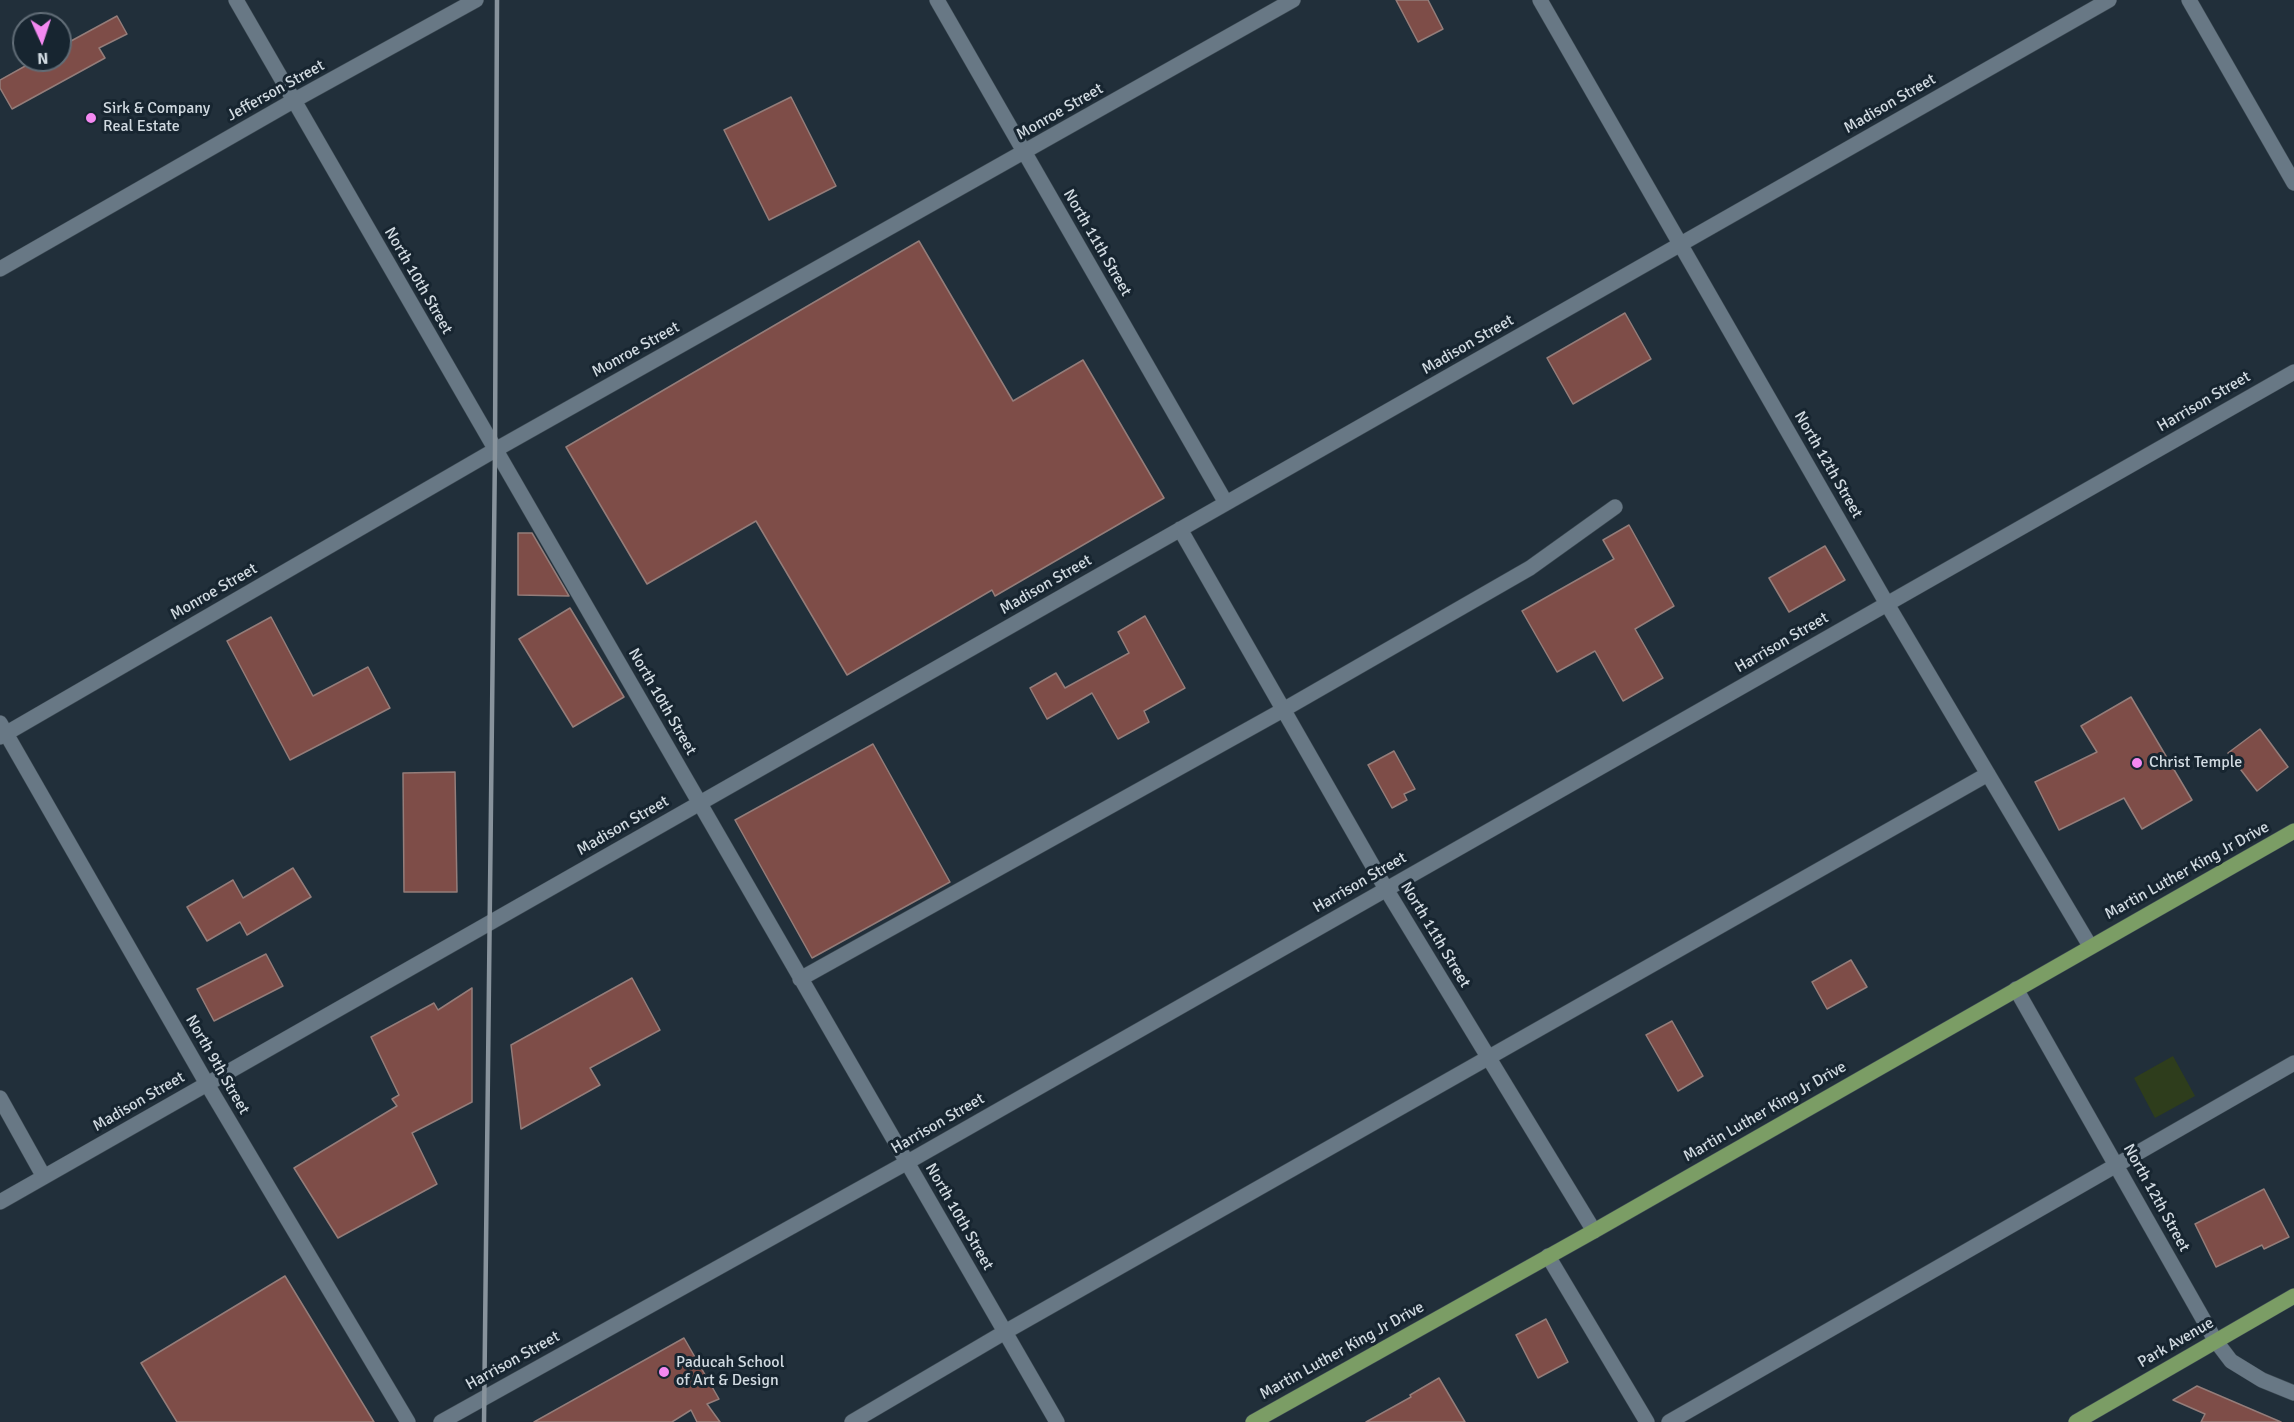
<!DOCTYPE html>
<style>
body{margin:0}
#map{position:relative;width:2294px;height:1422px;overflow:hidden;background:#212f3a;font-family:Signika,sans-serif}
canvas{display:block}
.north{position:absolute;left:12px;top:12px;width:60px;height:60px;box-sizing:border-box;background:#172530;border:2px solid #616d77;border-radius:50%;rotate:177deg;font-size:16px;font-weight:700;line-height:24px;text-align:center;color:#d1dae1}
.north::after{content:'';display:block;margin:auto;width:21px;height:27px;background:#f489f1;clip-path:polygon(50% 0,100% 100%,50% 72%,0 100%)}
</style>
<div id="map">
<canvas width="2294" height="1422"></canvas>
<div class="north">N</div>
</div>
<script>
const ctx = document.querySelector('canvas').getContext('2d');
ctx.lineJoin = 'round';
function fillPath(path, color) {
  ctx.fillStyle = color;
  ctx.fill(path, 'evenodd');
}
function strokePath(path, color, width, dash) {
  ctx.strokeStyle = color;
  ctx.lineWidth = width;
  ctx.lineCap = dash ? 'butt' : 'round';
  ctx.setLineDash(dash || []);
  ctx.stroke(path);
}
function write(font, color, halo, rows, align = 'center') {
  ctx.font = font + ' Signika,sans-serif';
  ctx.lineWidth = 6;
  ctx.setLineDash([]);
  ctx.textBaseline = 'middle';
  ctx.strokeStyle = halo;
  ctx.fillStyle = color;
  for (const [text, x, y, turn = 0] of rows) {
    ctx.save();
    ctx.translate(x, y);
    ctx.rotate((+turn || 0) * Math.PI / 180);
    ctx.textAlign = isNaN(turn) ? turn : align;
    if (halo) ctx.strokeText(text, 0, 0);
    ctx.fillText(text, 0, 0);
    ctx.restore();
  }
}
fillPath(new Path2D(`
 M 2173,1056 L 2195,1096 L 2155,1118 L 2134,1078 Z`), '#2e3d1c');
const building = new Path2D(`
 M 1396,0 L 1428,0 L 1443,29 L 1418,42 Z
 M 117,16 L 127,34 L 99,48 L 105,58 L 12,109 L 0,88 L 0,80 L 36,60 L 60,60 L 60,47 Z
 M 791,97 L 836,186 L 769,220 L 724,130 Z
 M 919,241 L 1013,401 L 1083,360 L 1164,498 L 995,596 L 992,590 L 847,675 L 756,521 L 647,584 L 566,447 Z
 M 1625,313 L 1651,359 L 1573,404 L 1547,358 Z
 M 1629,525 L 1674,606 L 1635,629 L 1663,678 L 1623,701 L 1595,651 L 1557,672 L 1522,611 L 1614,559 L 1603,540 Z
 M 518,533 L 532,533 L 569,596 L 518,595 Z
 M 1825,546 L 1845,580 L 1789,612 L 1769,578 Z
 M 570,608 L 624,697 L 573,727 L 519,639 Z
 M 1145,616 L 1185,688 L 1144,711 L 1149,722 L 1118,739 L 1092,693 L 1047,719 L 1030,688 L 1056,673 L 1065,688 L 1129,653 L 1118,632 Z
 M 271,617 L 313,696 L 368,667 L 390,708 L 290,760 L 227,641 Z
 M 2131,697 L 2192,800 L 2142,829 L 2124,798 L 2059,830 L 2035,782 L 2097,752 L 2081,726 Z
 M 2260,729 L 2288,767 L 2257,791 L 2228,753 Z
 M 873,744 L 950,882 L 812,958 L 735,820 Z
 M 1394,751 L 1415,789 L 1404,794 L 1407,800 L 1392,808 L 1368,765 Z
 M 455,772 L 457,892 L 404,892 L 403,773 Z
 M 293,868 L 311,897 L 247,935 L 240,922 L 207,941 L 187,907 L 233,880 L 243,898 Z
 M 266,954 L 283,986 L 214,1021 L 197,989 Z
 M 1851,960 L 1867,987 L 1827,1009 L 1812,982 Z
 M 632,978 L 660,1030 L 590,1068 L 600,1085 L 521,1129 L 511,1045 Z
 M 472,988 L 472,1102 L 412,1133 L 437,1184 L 338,1238 L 294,1168 L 397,1106 L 392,1099 L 399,1095 L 371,1037 L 434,1003 L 438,1010 Z
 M 1672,1021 L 1703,1076 L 1678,1091 L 1646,1035 Z
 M 2264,1189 L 2289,1237 L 2264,1249 L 2262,1245 L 2216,1267 L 2195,1224 Z
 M 285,1276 L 374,1422 L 177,1422 L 141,1363 Z
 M 1546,1319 L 1568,1362 L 1538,1378 L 1516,1335 Z
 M 684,1338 L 719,1399 L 707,1404 L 720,1422 L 697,1422 L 691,1410 L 672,1422 L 534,1422 Z
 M 1439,1378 L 1465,1422 L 1366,1422 L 1411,1397 L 1410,1395 Z
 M 2197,1386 L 2281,1422 L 2201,1422 L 2205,1414 L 2173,1400 Z`);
fillPath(building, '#7e4d48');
strokePath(building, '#947d7a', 1.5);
const minor = new Path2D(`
 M 236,0 L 1057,1422
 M 937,0 L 1226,503
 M 1540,0 L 1887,604 L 2090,946
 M 2189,0 L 2294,183
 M 0,269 L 293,101 L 476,0
 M 1180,529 L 1386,889 L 1594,1231
 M 0,723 L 207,1084 L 408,1422
 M 0,737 L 495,450 L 1293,0
 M 800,979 L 1283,710 L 1530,568 L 1615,507
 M 2016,989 L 2215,1340 L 2231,1361 L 2262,1380 L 2294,1393
 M 0,1098 L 44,1177
 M 0,1202 L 2109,0
 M 1548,1256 L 1647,1422
 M 441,1422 L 906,1163 L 2294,372
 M 852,1422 L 1005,1332 L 1988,774
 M 1669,1422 L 2294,1063`);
const major = new Path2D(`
 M 1253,1422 L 1594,1231 L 2294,831
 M 2076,1422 L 2294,1296`);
strokePath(minor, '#3d4a53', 16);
strokePath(major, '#3d4a53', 16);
strokePath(minor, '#687885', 15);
strokePath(major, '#7b9d65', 15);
strokePath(new Path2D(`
 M 484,1422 L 495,450 L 497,0`), '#88939c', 4.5);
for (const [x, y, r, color] of [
 [91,118,6,"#f489f1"],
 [2137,763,6,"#f489f1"],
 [664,1372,6,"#f489f1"]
]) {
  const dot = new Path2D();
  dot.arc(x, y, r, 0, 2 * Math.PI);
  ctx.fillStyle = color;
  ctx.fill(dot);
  strokePath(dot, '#172530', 2);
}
write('16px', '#d1dae1', '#172530', [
 ["Jefferson Street",276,91,-29],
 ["Madison Street",1890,104,-30],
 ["Monroe Street",1060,112,-30],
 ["North 11th Street",1097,243,60],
 ["North 10th Street",418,281,60],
 ["Madison Street",1468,345,-30],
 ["Monroe Street",636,350,-29],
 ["Harrison Street",2204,402,-30],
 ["North 12th Street",1828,465,60],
 ["Madison Street",1046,585,-30],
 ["Monroe Street",214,592,-30],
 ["Harrison Street",1782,643,-30],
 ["North 10th Street",662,702,60],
 ["Madison Street",623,826,-30],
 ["Martin Luther King Jr Drive",2187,871,-29],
 ["Harrison Street",1360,883,-30],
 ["North 11th Street",1435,935,59],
 ["North 9th Street",217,1065,60],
 ["Madison Street",139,1102,-30],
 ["Martin Luther King Jr Drive",1765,1112,-30],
 ["Harrison Street",938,1124,-30],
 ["North 12th Street",2156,1198,61],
 ["North 10th Street",959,1217,60],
 ["Park Avenue",2176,1343,-30],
 ["Martin Luther King Jr Drive",1342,1351,-29],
 ["Harrison Street",513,1361,-29]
]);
write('16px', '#d1dae1', '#172530', [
 ["Sirk & Company",103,109],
 ["Real Estate",103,127],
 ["Christ Temple",2149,763],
 ["Paducah School",676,1363],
 ["of Art & Design",676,1381]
], 'left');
</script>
